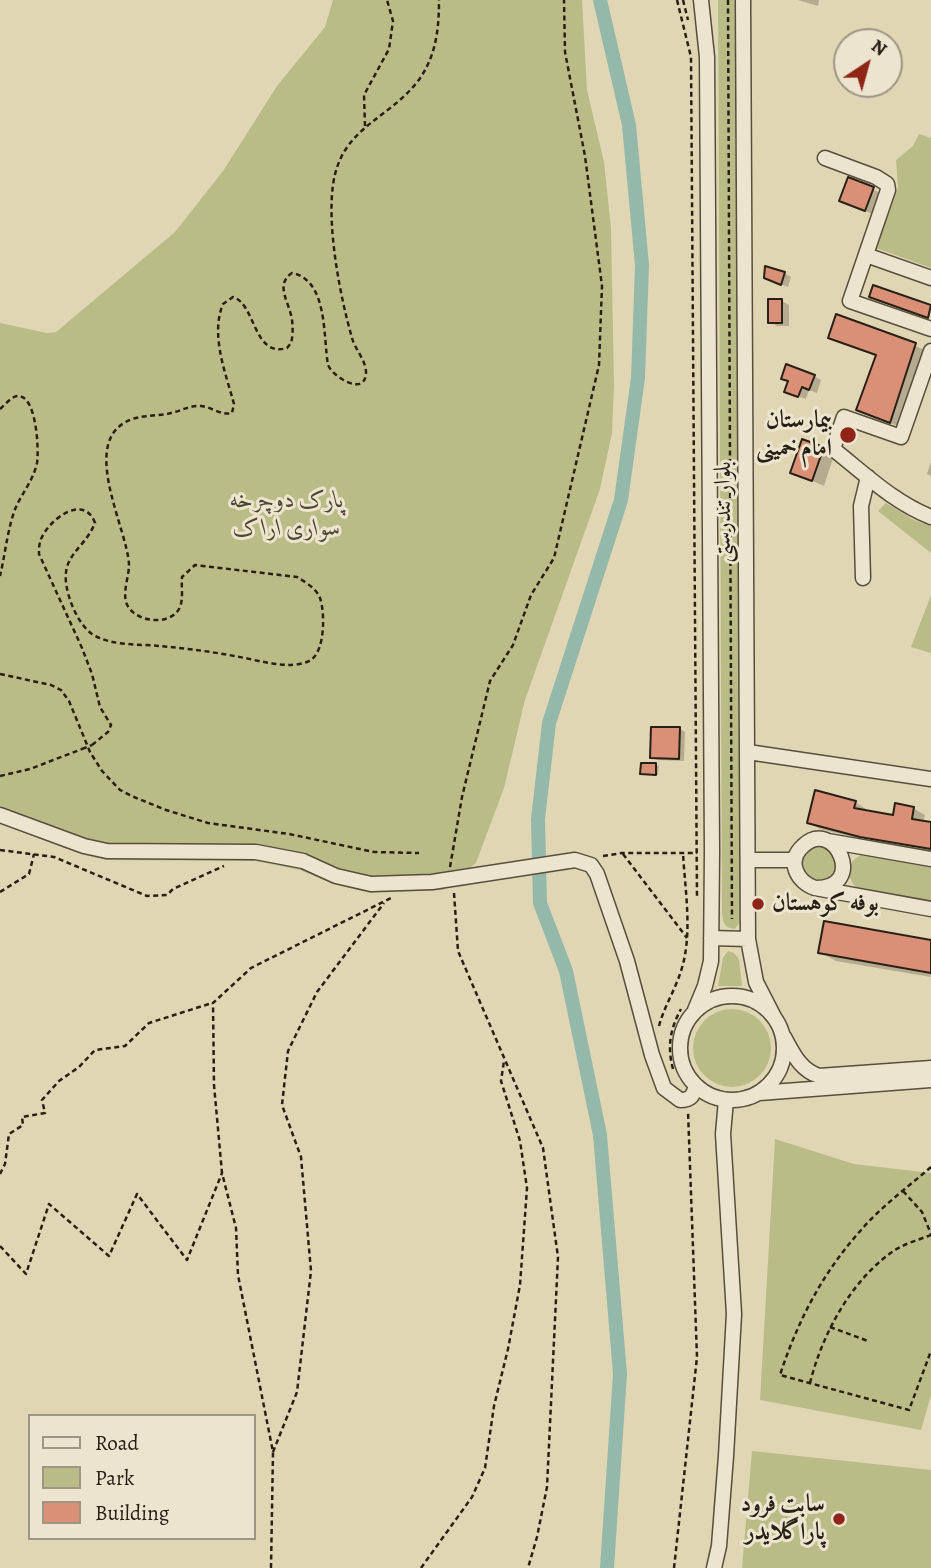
<!DOCTYPE html>
<meta charset="utf-8">
<style>
body{margin:0}
#map{position:relative;width:931px;height:1568px;overflow:hidden;background:#e1d6b4;font-family:Alegreya,serif}
canvas{display:block}
.legend{position:absolute;left:28px;top:1414px;width:228px;height:126px;box-sizing:border-box;background:#ece4ce;border:2px solid #9e9684;margin:0;padding:9px 12px;list-style:none;font-size:21px;color:#292015}
.legend li{display:flex;align-items:center;gap:14px;height:35px}
.legend b{width:35px;border:2px solid #9e9684}
.north{position:absolute;left:833px;top:28px;width:70px;height:70px;box-sizing:border-box;background:#ece4ce;border:2px solid #9e9684;border-radius:50%;rotate:36deg;font-size:19px;font-weight:700;line-height:28px;text-align:center;color:#292015}
.north::after{content:'';display:block;margin:auto;width:24px;height:32px;background:#8f2418;clip-path:polygon(50% 0,100% 100%,50% 72%,0 100%)}
</style>
<div id="map">
<canvas width="931" height="1568"></canvas>
<ul class="legend">
<li><b style="height:9px;background:#ece4ce"></b>Road</li>
<li><b style="height:19px;background:#babc88"></b>Park</li>
<li><b style="height:19px;background:#d99077"></b>Building</li>
</ul>
<div class="north">N</div>
</div>
<script>
const ctx = document.querySelector('canvas').getContext('2d');
ctx.lineJoin = 'round';
function fillPath(path, color) {
  ctx.fillStyle = color;
  ctx.fill(path, 'evenodd');
}
function strokePath(path, color, width, dash) {
  ctx.strokeStyle = color;
  ctx.lineWidth = width;
  ctx.lineCap = dash ? 'butt' : 'round';
  ctx.setLineDash(dash || []);
  ctx.stroke(path);
}
function write(font, color, halo, rows, align = 'center') {
  ctx.font = font + ' Alegreya,Amiri,serif';
  ctx.lineWidth = 6;
  ctx.setLineDash([]);
  ctx.textBaseline = 'middle';
  ctx.strokeStyle = halo;
  ctx.fillStyle = color;
  for (const [text, x, y, turn = 0] of rows) {
    ctx.save();
    ctx.translate(x, y);
    ctx.rotate((+turn || 0) * Math.PI / 180);
    ctx.textAlign = isNaN(turn) ? turn : align;
    if (halo) ctx.strokeText(text, 0, 0);
    ctx.fillText(text, 0, 0);
    ctx.restore();
  }
}
fillPath(new Path2D(`
 M 333,0 L 582,0 L 587,90 L 604,162 L 611,228 L 614,385 L 612,433 L 600,489 L 525,700 L 504,788 L 476,863 L 443,890 L 370,893 L 333,884 L 300,870 L 255,861 L 106,860 L 81,854 L 0,824 L 0,323 L 47,333 L 56,332 L 175,232 L 223,171 L 277,86 L 325,27 Z
 M 718,0 L 736,0 L 740,922 L 735,929 C 724,928 723,923 722,913 Z
 M 919,134 L 931,138 L 931,268 L 876,248 L 898,187 L 896,160 L 913,146 Z
 M 886,503 L 914,520 L 931,526 L 931,553 L 878,511 Z
 M 931,595 L 931,653 L 911,647 Z
 M801 864a18 18 0 1 1 36 0a18 18 0 1 1-36 0Z
 M 864,854 L 931,865 L 931,902 L 858,889 C 844,877 846,860 864,854 Z
 M 728,951 L 734,953 L 739,959 L 742,986 L 718,986 L 723,958 Z
 M693 1048a39 39 0 1 1 78 0a39 39 0 1 1-78 0Z
 M 775,1139 L 854,1164 L 931,1173 L 931,1395 L 921,1430 L 760,1400 Z
 M 752,1451 L 931,1470 L 931,1568 L 742,1568 Z`), '#babc88');
fillPath(new Path2D(`
 M 798,0 L 819,0 L 818,6 Z
 M 849,179 L 885,195 L 877,216 L 841,201 Z
 M 784,273 L 791,277 L 788,287 L 774,282 Z
 M 782,301 L 789,305 L 789,326 L 777,326 L 770,322 Z
 M 837,316 L 925,350 L 900,427 L 858,410 L 877,356 L 830,337 Z
 M 814,376 L 821,380 L 817,393 L 809,390 L 806,399 L 793,395 L 789,382 L 783,378 Z
 M 823,449 L 834,455 L 824,486 L 792,472 Z
 M 931,462 L 931,476 L 927,474 Z
 M 680,729 L 685,732 L 684,761 L 657,760 L 652,757 Z
 M 656,765 L 659,766 L 658,775 L 642,773 Z
 M 855,802 L 866,809 L 866,812 L 894,817 L 913,808 L 925,815 L 923,822 L 931,824 L 931,853 L 873,842 L 820,829 L 809,823 Z
 M 931,942 L 931,977 L 836,961 L 820,952 Z`), '#0003');
strokePath(new Path2D(`
 M 600,0 L 629,125 L 642,265 L 638,378 L 621,500 L 549,723 L 538,819 L 540,903 L 566,971 L 600,1135 L 620,1374 L 607,1568`), '#94b9aa', 14);
const building = new Path2D(`
 M 848,177 L 874,187 L 865,211 L 839,201 Z
 M 765,266 L 785,272 L 781,285 L 764,278 Z
 M 873,285 L 931,305 L 928,318 L 869,297 Z
 M 768,299 L 782,299 L 782,323 L 768,323 Z
 M 836,314 L 916,343 L 890,423 L 856,410 L 876,355 L 828,338 Z
 M 786,364 L 815,375 L 809,390 L 802,387 L 798,397 L 784,392 L 788,381 L 781,379 Z
 M 802,439 L 824,447 L 812,481 L 790,473 Z
 M 651,727 L 680,727 L 679,759 L 650,758 Z
 M 641,763 L 656,763 L 656,775 L 640,774 Z
 M 815,790 L 856,801 L 854,808 L 893,815 L 895,803 L 914,807 L 912,819 L 931,822 L 931,849 L 860,837 L 807,823 Z
 M 824,921 L 931,940 L 931,973 L 818,953 Z`);
fillPath(building, '#d99077');
strokePath(building, '#292015', 2);
const minor = new Path2D(`
 M 743,0 L 748,939 L 756,982 L 775,1019
 M 825,158 L 876,177 L 887,184 L 888,190 L 850,301 L 931,329
 M 866,255 L 931,278
 M 931,351 L 901,437 L 844,417 L 833,449 C 865,474 893,502 931,517
 M 863,578 L 861,506 L 868,477
 M 748,752 L 931,779
 M 0,815 L 84,846 L 107,851 L 256,852 L 303,861 L 336,876 L 371,884 L 432,882 L 575,860 L 591,865 L 597,874 L 627,961 L 652,1055 L 664,1088 L 680,1100 C 691,1100 693,1096 696,1086
 M 828,841 L 931,859
 M 749,860 L 795,860
 M 815,888 C 868,889 835,816 803,846 C 786,861 797,882 815,888 L 931,909
 M 711,938 L 748,939
 M680 1048a52 52 0 1 1 104 0a52 52 0 1 1-104 0Z
 M 695,1010 L 705,986 L 711,961 L 712,852 L 707,57 L 701,0
 M 784,1037 C 793,1053 800,1070 819,1076 L 931,1068
 M 759,1093 L 931,1080
 M 714,1568 L 719,1546 L 726,1456 L 734,1314 L 723,1134 L 726,1100`);
strokePath(minor, '#574e3d', 17);
strokePath(new Path2D(`
 M 677,0 L 691,57 L 697,898
 M 683,0 L 688,20
 M 728,0 L 732,919
 M 365,126 L 364,95 L 389,49 L 393,21 L 387,0
 M 0,409 C 5,405 11,397 17,396 C 37,394 39,451 37,463 C 33,482 20,495 14,512 C 7,533 5,555 0,576
 M 0,674 L 51,685 L 61,690 L 69,701 L 90,752 L 102,771 L 120,790 L 134,797 L 166,810 L 208,823 L 289,834 L 374,852 L 419,853
 M 92,745 L 108,732 L 111,725 L 100,707 L 92,674 L 82,648 L 39,554 C 39,550 39,546 40,542 C 46,521 84,492 95,523 C 83,552 58,555 68,593 C 72,608 80,625 92,634 C 110,646 139,644 160,646 C 183,648 206,651 229,655 C 248,658 267,664 287,665 C 295,665 306,664 312,659 C 325,649 325,612 320,598 C 316,588 305,582 297,577 L 195,565 L 182,577 C 181,587 184,600 179,609 C 169,627 132,622 126,602 C 123,590 129,576 129,565 C 128,531 82,448 124,423 C 138,414 155,417 171,413 C 181,411 190,405 201,406 C 212,407 221,416 232,413 L 234,404 C 226,374 210,335 223,304 L 233,297 C 256,304 253,358 287,348 L 291,343 C 293,336 293,328 292,320 C 290,303 274,285 292,273 C 328,280 323,336 328,365 C 334,378 366,397 366,372 C 366,361 355,349 352,338 C 340,296 327,228 333,185 C 341,127 387,121 418,81 C 436,57 439,29 439,0
 M 0,776 L 30,769 L 82,749
 M 0,850 L 54,857 L 147,896 L 167,895 L 173,889 L 224,866
 M 623,854 L 687,938
 M 603,856 L 622,853 L 697,853
 M 450,867 L 462,797 L 490,681 L 513,645 L 531,595 L 554,558 L 599,365 L 602,286 L 585,156 L 565,52 L 564,0
 M 0,892 L 29,874 L 34,854
 M 454,893 L 458,951 L 543,1148 L 558,1257 L 547,1487 L 537,1537 L 528,1568
 M 659,1026 C 664,1007 675,990 681,971 C 693,934 685,891 683,853
 M 673,1069 C 667,1047 670,1029 681,1009
 M 931,1167 C 908,1187 882,1206 862,1229 C 823,1272 798,1320 780,1375 L 909,1410 L 931,1351
 M 0,1174 L 5,1164 L 9,1134 L 23,1125 L 22,1117 L 45,1113 L 42,1100 L 59,1081 L 79,1067 L 95,1050 L 125,1046 L 149,1023 L 212,1003
 M 903,1191 L 922,1212 L 931,1234
 M 0,1246 L 26,1274 L 49,1204 L 109,1256 L 137,1194 L 187,1260 L 222,1173
 M 830,1327 L 868,1341
 M 810,1383 C 822,1335 850,1282 892,1252 C 903,1244 918,1240 931,1235
 M 273,1452 L 297,1392 L 311,1271 L 301,1157 L 282,1105 L 288,1051 L 317,992 L 384,903
 M 271,1568 L 273,1452 L 238,1275 L 236,1228 L 222,1173 L 214,1085 L 213,1003 L 251,968 L 393,897
 M 421,1568 L 472,1497 L 485,1468 L 494,1406 L 508,1349 L 520,1285 L 527,1188 L 520,1141 L 501,1081 L 504,1061
 M 674,1568 L 697,1357 L 688,1111`), '#292015', 2.5, [5, 3.5]);
strokePath(minor, '#ece4ce', 14);
strokePath(new Path2D(`
 M 82,749 L 92,745`), '#292015', 2.5, [5, 3.5]);
for (const [x, y, r, color] of [
 [848,435,9,"#8f2418"],
 [758,904,7,"#8f2418"],
 [839,1519,7,"#8f2418"]
]) {
  const dot = new Path2D();
  dot.arc(x, y, r, 0, 2 * Math.PI);
  ctx.fillStyle = color;
  ctx.fill(dot);
  strokePath(dot, '#ece4ce', 2.5);
}
write('bold 24px', '#292015', '#ece4ce', [
 ["بیمارستان",832,421],
 ["امام خمینی",832,449],
 ["بوفه کوهستان",772,904,"left"],
 ["سایت فرود",825,1505],
 ["پاراگلایدر",825,1533]
], 'right');
write('italic 24px', '#4d4732', '#ece4ce', [
 ["پارک دوچرخه",287,501],
 ["سواری اراک",287,529]
]);
write('24px', '#292015', '#ece4ce', [
 ["بلوار تندرستی",724,512,-90]
]);
</script>
